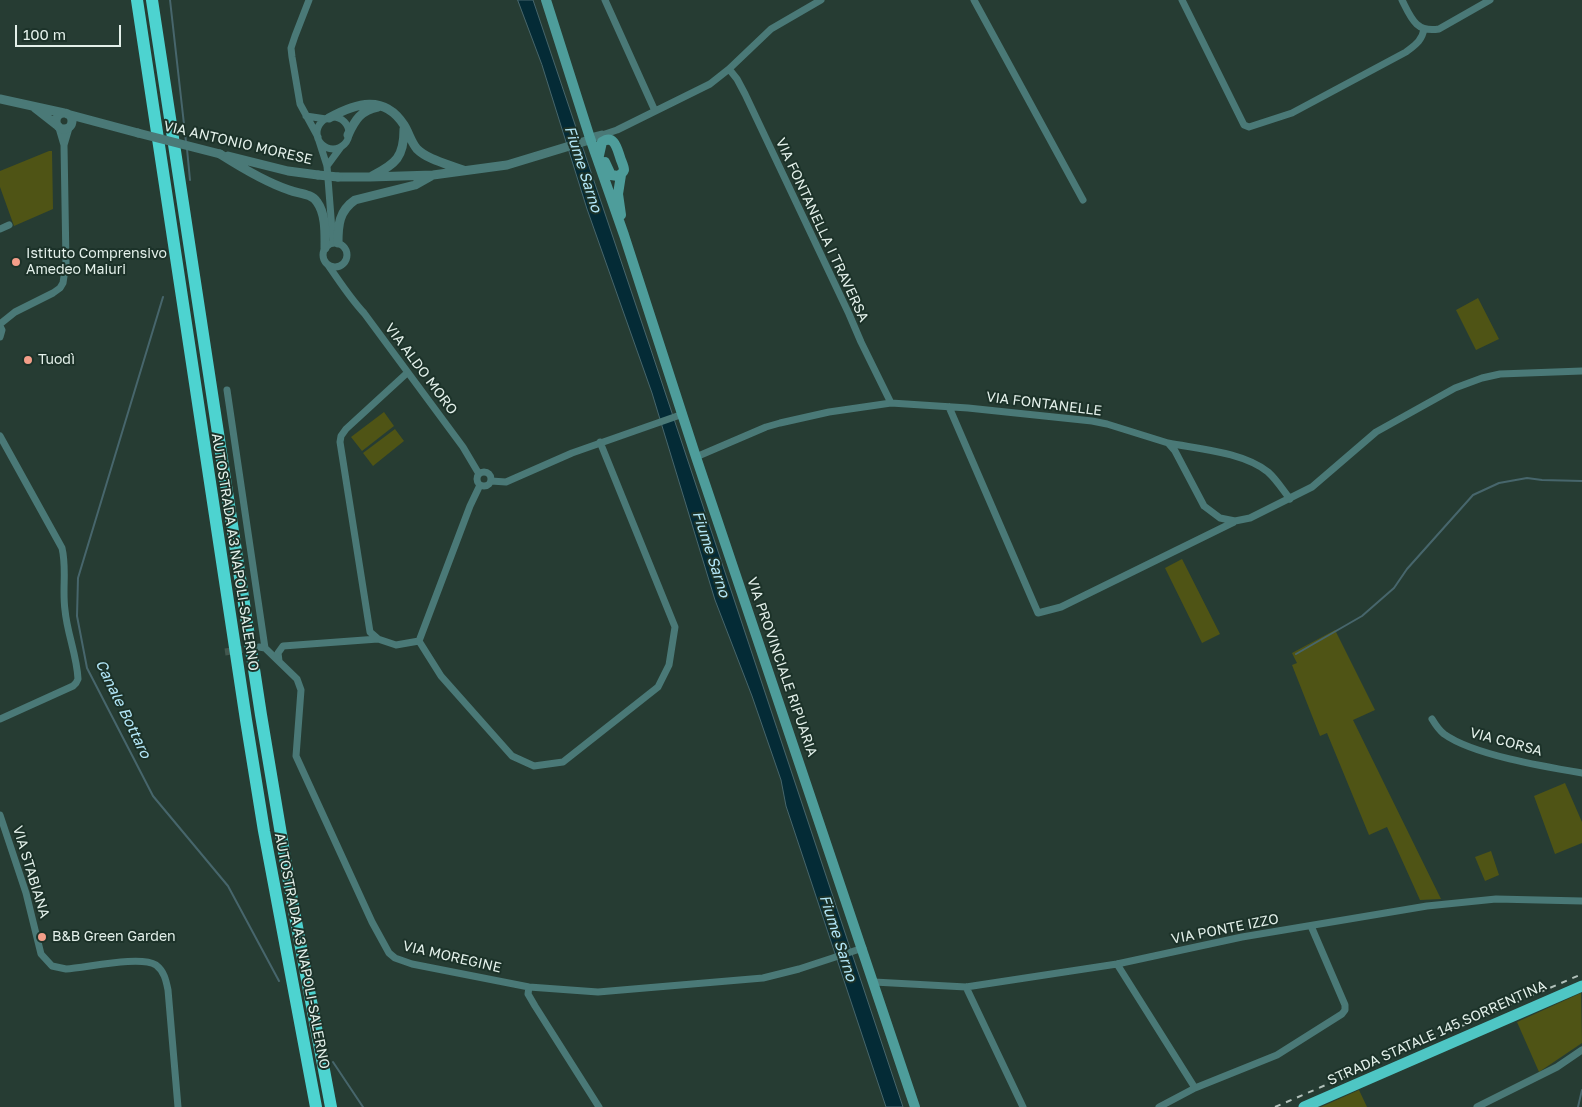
<!DOCTYPE html>
<meta charset="utf-8">
<style>
body{margin:0}
#map{position:relative;width:1582px;height:1107px;overflow:hidden;background:#263c33;font-family:"Golos Text",sans-serif}
canvas{display:block}
.scale{position:absolute;left:15px;top:25px;width:106px;height:22px;box-sizing:border-box;border:2px solid #e3f0ea;border-top:0;padding-left:6px;font-size:15px;line-height:18px;white-space:nowrap;color:#e3f0ea;-webkit-text-stroke:4px #1c3229;paint-order:stroke}
</style>
<div id="map">
<canvas width="1582" height="1107"></canvas>
<div class="scale">100 m</div>
</div>
<script>
const ctx = document.querySelector('canvas').getContext('2d');
ctx.lineJoin = 'round';
function fillPath(path, color) {
  ctx.fillStyle = color;
  ctx.fill(path, 'evenodd');
}
function strokePath(path, color, width, dash) {
  ctx.strokeStyle = color;
  ctx.lineWidth = width;
  ctx.lineCap = dash ? 'butt' : 'round';
  ctx.setLineDash(dash || []);
  ctx.stroke(path);
}
function write(font, color, halo, rows, align = 'center') {
  ctx.font = font + ' "Golos Text",sans-serif';
  ctx.lineWidth = 4;
  ctx.setLineDash([]);
  ctx.textBaseline = 'middle';
  ctx.strokeStyle = halo;
  ctx.fillStyle = color;
  for (const [text, x, y, turn = 0] of rows) {
    ctx.save();
    ctx.translate(x, y);
    ctx.rotate((+turn || 0) * Math.PI / 180);
    ctx.textAlign = isNaN(turn) ? turn : align;
    if (halo) ctx.strokeText(text, 0, 0);
    ctx.fillText(text, 0, 0);
    ctx.restore();
  }
}
fillPath(new Path2D(`
 M 49,151 L 52,151 L 53,209 L 14,226 L 0,187 L 0,171 Z
 M 1478,298 L 1499,339 L 1476,350 L 1456,310 Z
 M 384,412 L 394,426 L 362,451 L 351,437 Z
 M 395,429 L 404,441 L 373,466 L 363,453 Z
 M 1182,559 L 1220,634 L 1202,643 L 1165,568 Z
 M 1335,630 L 1375,710 L 1353,720 L 1441,899 L 1420,900 L 1387,827 L 1369,835 L 1327,733 L 1320,736 L 1292,665 L 1297,663 L 1292,653 Z
 M 1565,783 L 1582,822 L 1582,843 L 1555,854 L 1534,796 Z
 M 1491,851 L 1499,875 L 1485,881 L 1475,857 Z
 M 1581,993 L 1582,1043 L 1539,1072 L 1517,1022 Z
 M 1359,1090 L 1367,1107 L 1321,1107 Z`), '#4f5415');
const water = new Path2D(`
 M 518,0 L 533,0 L 651,350 L 903,1107 L 886,1107 L 786,806 L 781,780 L 752,696 L 715,600 L 652,393 L 587,209 L 542,65 Z`);
fillPath(water, '#042b36');
strokePath(water, '#47666c', 1);
strokePath(new Path2D(`
 M 170,0 L 186,142
 M 187,149 L 190,180
 M 163,297 L 78,578 L 77,616 L 87,668 L 153,796 L 228,886 L 279,981
 M 1296,654 L 1362,616 L 1394,588 L 1407,569 L 1473,495 L 1499,483 L 1527,478 L 1542,480 L 1582,481
 M 333,1062 L 363,1107
 M 1578,1107 L 1582,1090`), '#47666c', 2);
strokePath(new Path2D(`
 M 225,652 L 254,648`), '#42574e', 7, [7, 3.5]);
strokePath(new Path2D(`
 M 309,0 L 295,36 L 291,48 L 292,57 L 300,104 L 318,137
 M 605,0 L 655,111
 M 974,0 L 1083,200
 M 1182,0 L 1244,125 L 1249,127 L 1292,113 L 1406,52 C 1415,45 1422,41 1424,29
 M 1402,0 C 1411,18 1416,33 1439,29 L 1490,0
 M 729,69 L 737,79 L 745,94 L 849,314 L 861,342 L 891,403
 M 306,116 L 326,119
 M317 133a16 16 0 1 1 32 0a16 16 0 1 1-32 0Z
 M 59,128 L 64,145
 M 601,140 L 602,135 L 617,130 L 710,84 L 729,69 L 771,29 L 821,0
 M 319,141 L 327,166 L 333,243
 M 327,166 L 341,147
 M 0,229 L 9,225
 M323 255a12 12 0 1 1 24 0a12 12 0 1 1-24 0Z
 M 328,265 C 340,282 350,298 364,313 L 463,447 L 479,474
 M 0,324 L 15,312 L 53,293 L 60,288 L 63,283 L 66,263 L 64,145 L 69,128
 M 0,326 L 2,330 L 0,337
 M 227,390 L 265,648
 M 949,407 L 1038,613 L 1061,607 L 1234,522
 M 0,436 L 62,548 C 67,569 62,589 65,610 C 67,633 77,656 78,679 L 76,683 L 73,686 L 0,719
 M 1168,443 C 1199,449 1243,452 1268,472 C 1276,479 1283,490 1290,499
 M 696,457 L 766,427 L 780,423 L 829,412 L 891,403 L 968,408 L 1092,421 L 1107,424 L 1168,443 L 1175,451 L 1204,506 L 1220,518 L 1235,521 L 1250,518 L 1312,487 L 1376,432 L 1455,388 L 1482,378 L 1500,374 L 1582,371
 M477 479a7 7 0 1 1 14 0a7 7 0 1 1-14 0Z
 M 491,481 L 506,482 L 572,453 L 683,414
 M 480,485 L 470,506 L 419,641 L 441,676 L 512,756 L 534,766 L 563,762 L 658,687 L 669,665 L 675,627 L 600,442
 M 378,639 L 370,632 L 340,442 L 341,436 L 346,429 L 407,373
 M 259,647 L 265,648 L 297,679 L 301,690 L 296,756 L 372,922 L 389,953 L 395,958 L 412,964 L 529,987 L 598,992 L 763,978 L 799,969 L 863,948
 M 279,661 L 278,653 L 283,646 L 378,639 L 396,645 L 419,641
 M 1432,719 C 1435,724 1439,730 1444,734 C 1473,755 1546,767 1582,773
 M 0,815 L 26,893 L 41,954 L 52,966 L 66,969 C 86,968 140,955 156,965 C 164,971 166,980 168,990 L 178,1107
 M 1117,964 L 1195,1088
 M 874,982 L 966,987 L 1117,964 L 1242,937 L 1427,906 L 1496,899 L 1582,901
 M 529,987 L 528,994 L 535,1006 L 599,1107
 M 966,987 L 1023,1107
 M 1159,1107 L 1195,1088 L 1277,1055 L 1342,1014 L 1345,1010 L 1345,1005 L 1311,926
 M 1477,1107 L 1557,1067 L 1582,1050`), '#4a7977', 7);
strokePath(new Path2D(`
 M 0,99 L 64,113
 M 35,108 L 58,126
 M56 121a8 8 0 1 1 16 0a8 8 0 1 1-16 0Z
 M 67,114 L 138,133
 M 329,118 C 356,103 384,94 404,125 C 409,133 411,142 417,149 C 428,160 448,164 463,170
 M 348,135 C 355,120 361,110 378,107
 M 220,154 C 242,168 265,182 289,190 C 299,194 311,193 317,202 C 326,214 325,234 325,248
 M 228,156 L 288,171 L 318,175
 M 372,176 C 396,164 404,157 404,129
 M 338,177 L 370,177 L 433,175 L 507,165 L 586,141 L 590,138 L 602,135
 M 338,243 C 338,225 339,211 355,200 L 415,185 L 431,176`), '#4a7977', 9);
strokePath(new Path2D(`
 M 546,0 L 590,138 L 624,235 L 696,457 L 915,1107
 M 598,160 L 602,142 C 614,134 617,148 620,157 C 621,161 624,166 624,170 C 623,173 621,174 618,176 L 611,175 L 605,162
 M 621,215 L 618,194 L 621,175`), '#4e9d9b', 10);
strokePath(new Path2D(`
 M 1304,1107 L 1582,986`), '#4ec6c4', 11);
strokePath(new Path2D(`
 M 137,0 L 246,720 L 264,831 L 316,1107
 M 152,0 L 261,715 L 292,900 L 331,1107`), '#4dd3d0', 12);
strokePath(new Path2D(`
 M 1275,1107 L 1582,974`), '#b2c1bb', 2, [6, 6]);
strokePath(new Path2D(`
 M 138,133 L 220,154
 M 318,175 L 338,177`), '#4a7977', 9);
for (const [x, y, r, color] of [
 [16,262,5,"#f49e89"],
 [28,360,5,"#f49e89"],
 [42,937,5,"#f49e89"]
]) {
  const dot = new Path2D();
  dot.arc(x, y, r, 0, 2 * Math.PI);
  ctx.fillStyle = color;
  ctx.fill(dot);
  strokePath(dot, '#1c3229', 2);
}
write('14px', '#e3f0ea', '#1c3229', [
 ["VIA ANTONIO MORESE",238,143,13],
 ["VIA FONTANELLA I TRAVERSA",822,230,65],
 ["VIA ALDO MORO",421,369,53],
 ["VIA FONTANELLE",1044,404,7],
 ["AUTOSTRADA A3 NAPOLI-SALERNO",235,552,81],
 ["VIA PROVINCIALE RIPUARIA",782,667,71],
 ["VIA CORSA",1506,742,15],
 ["VIA STABIANA",31,872,73],
 ["VIA PONTE IZZO",1225,929,-11],
 ["AUTOSTRADA A3 NAPOLI-SALERNO",302,951,79],
 ["VIA MOREGINE",452,957,13],
 ["STRADA STATALE 145 SORRENTINA",1437,1033,-24]
]);
write('14px', '#e3f0ea', '#1c3229', [
 ["Istituto Comprensivo",26,254],
 ["Amedeo Maiuri",26,270],
 ["Tuodì",38,360],
 ["B&B Green Garden",52,937]
], 'left');
write('italic 15px', '#b3e7f8', '#1c3229', [
 ["Fiume Sarno",583,169,72],
 ["Fiume Sarno",711,554,72],
 ["Canale Bottaro",123,709,64],
 ["Fiume Sarno",838,938,72]
]);
</script>
